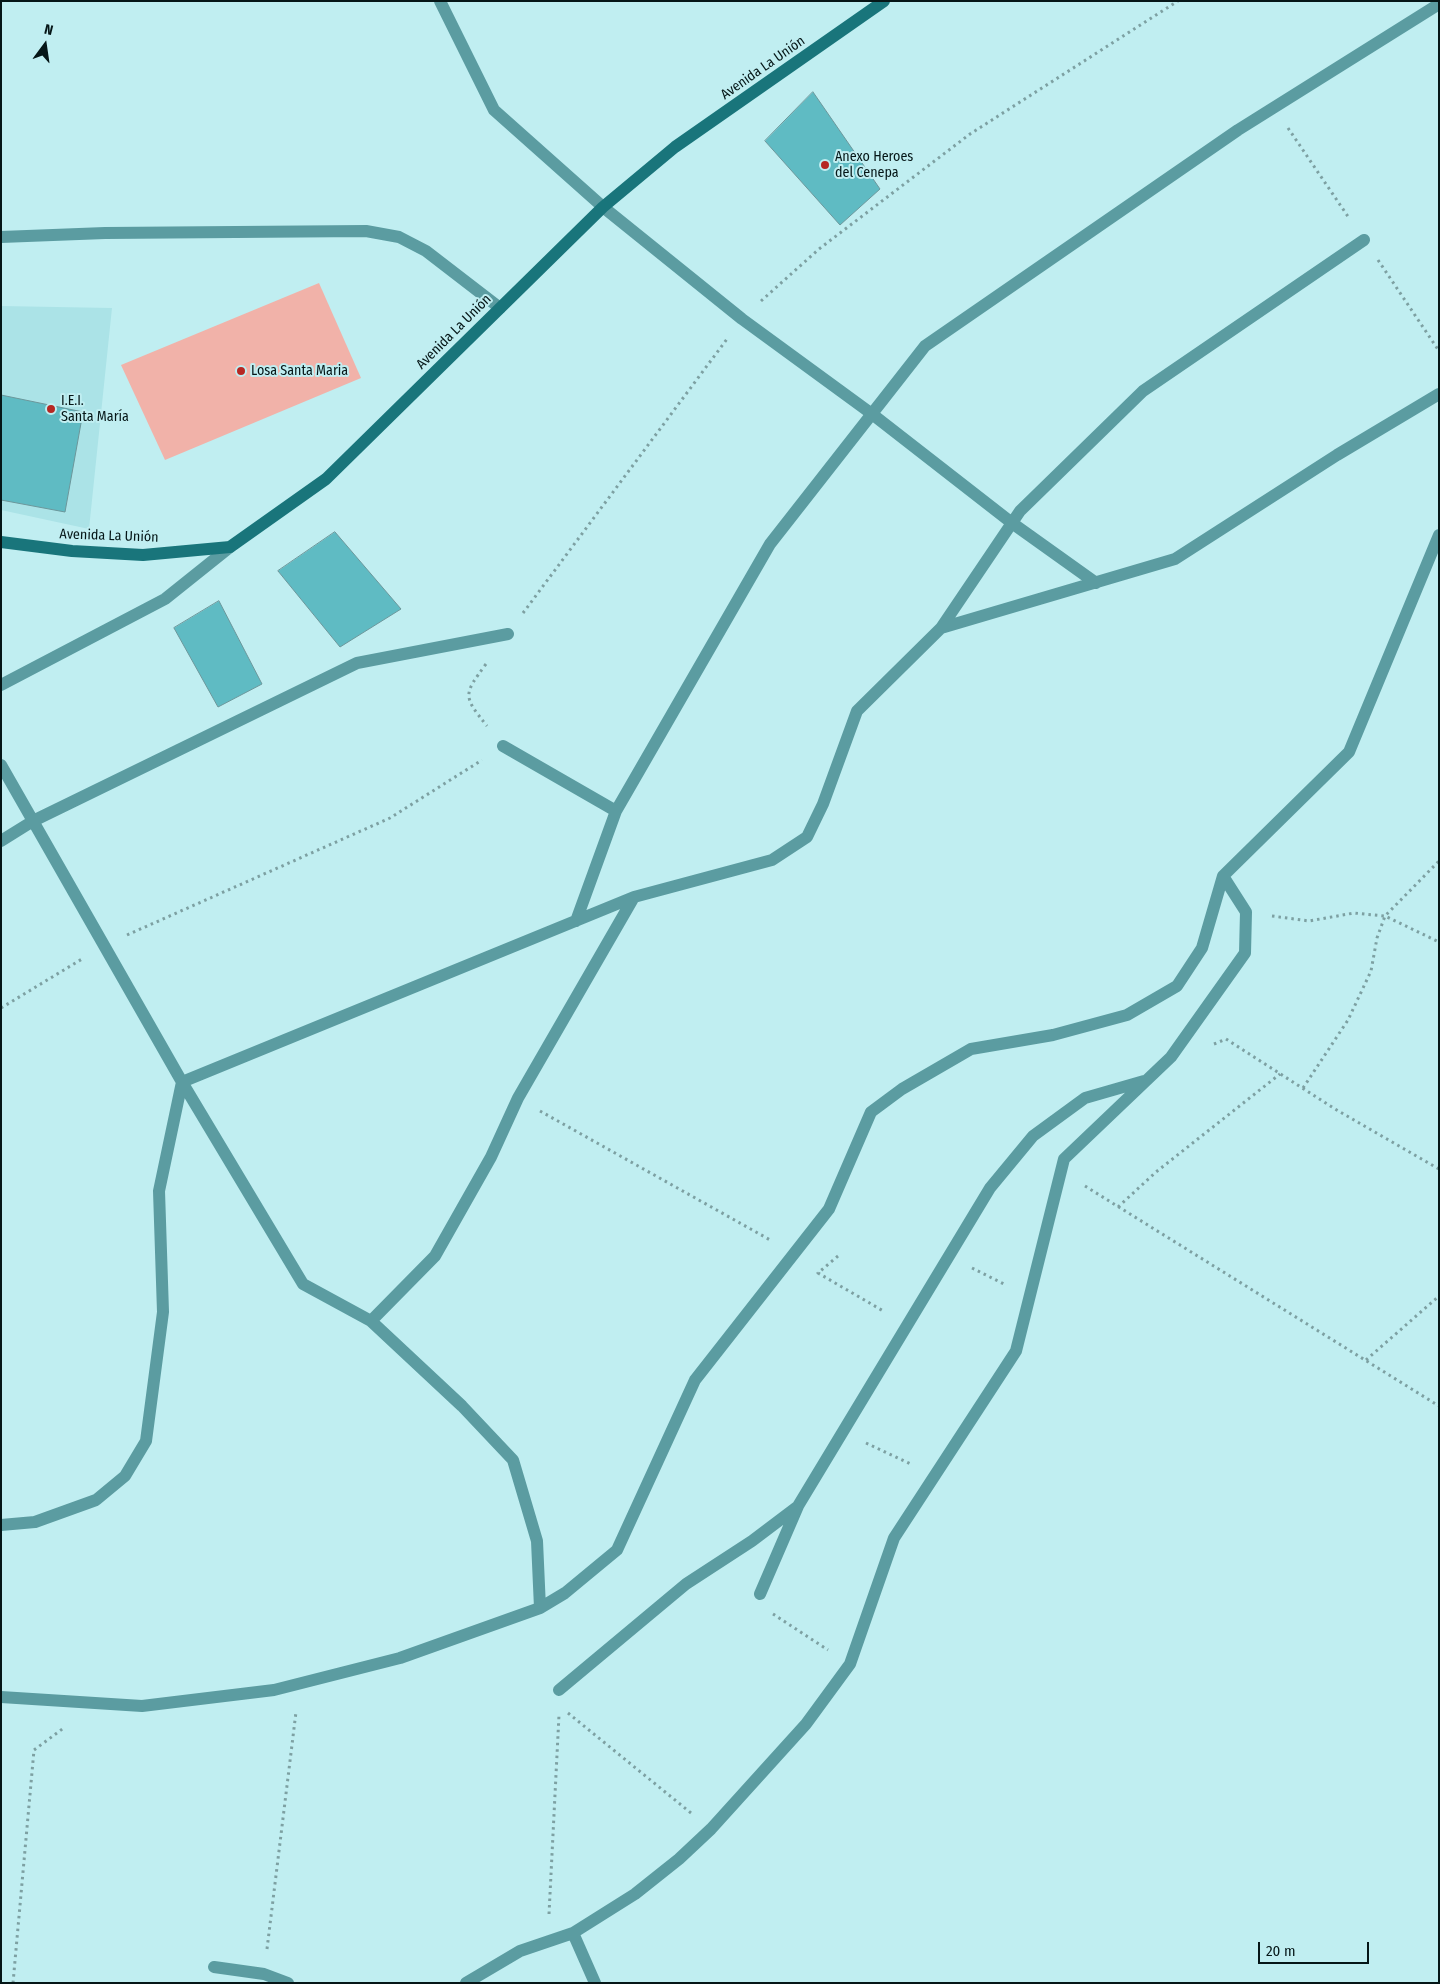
<!DOCTYPE html>
<meta charset="utf-8">
<style>
body{margin:0}
#map{position:relative;width:1440px;height:1984px;overflow:hidden;background:#c0eef1;font-family:"Fira Sans Condensed",sans-serif}
canvas{display:block}
.frame{position:absolute;inset:0;border:2px solid #051617;pointer-events:none}
.north{position:absolute;left:20px;top:20px;width:50px;height:50px;-webkit-text-stroke:4px #c0eef1;paint-order:stroke;rotate:14deg;font-size:14px;font-weight:700;line-height:20px;text-align:center;color:#051617}
.north::after{content:'';display:block;margin:auto;width:18px;height:22px;background:#051617;clip-path:polygon(50% 0,100% 100%,50% 72%,0 100%)}
.scale{position:absolute;left:1258px;top:1942px;width:111px;height:22px;box-sizing:border-box;border:2px solid #051617;border-top:0;padding-left:6px;font-size:15px;line-height:18px;white-space:nowrap;color:#051617;-webkit-text-stroke:4px #c0eef1;paint-order:stroke}
</style>
<div id="map">
<canvas width="1440" height="1984"></canvas>
<div class="frame"></div>
<div class="north">N</div>
<div class="scale">20 m</div>
</div>
<script>
const ctx = document.querySelector('canvas').getContext('2d');
ctx.lineJoin = 'round';
function fillPath(path, color) {
  ctx.fillStyle = color;
  ctx.fill(path, 'evenodd');
}
function strokePath(path, color, width, dash) {
  ctx.strokeStyle = color;
  ctx.lineWidth = width;
  ctx.lineCap = dash ? 'butt' : 'round';
  ctx.setLineDash(dash || []);
  ctx.stroke(path);
}
function write(font, color, halo, rows, align = 'center') {
  ctx.font = font + ' "Fira Sans Condensed",sans-serif';
  ctx.lineWidth = 4;
  ctx.setLineDash([]);
  ctx.textBaseline = 'middle';
  ctx.strokeStyle = halo;
  ctx.fillStyle = color;
  for (const [text, x, y, turn = 0] of rows) {
    ctx.save();
    ctx.translate(x, y);
    ctx.rotate((+turn || 0) * Math.PI / 180);
    ctx.textAlign = isNaN(turn) ? turn : align;
    if (halo) ctx.strokeText(text, 0, 0);
    ctx.fillText(text, 0, 0);
    ctx.restore();
  }
}
fillPath(new Path2D(`
 M 1,306 L 112,308 L 89,529 L 1,510 Z`), '#abe3e7');
fillPath(new Path2D(`
 M 319,283 L 361,378 L 165,460 L 121,365 Z`), '#f1b2a9');
const building = new Path2D(`
 M 813,92 L 880,189 L 840,225 L 765,141 Z
 M 1,395 L 83,412 L 65,512 L 1,500 Z
 M 335,532 L 401,609 L 340,647 L 278,571 Z
 M 219,601 L 262,684 L 218,707 L 174,628 Z`);
fillPath(building, '#5fbbc3');
strokePath(building, '#6c979b', 1);
strokePath(new Path2D(`
 M 1288,128 L 1349,218
 M 1378,260 L 1439,351
 M 761,301 L 819,249 L 970,134 L 1178,1
 M 523,613 L 727,339
 M 486,664 C 463,695 463,696 487,726
 M 1272,916 L 1309,921 L 1354,913 L 1385,916 L 1439,942
 M 127,935 L 390,818 L 482,760
 M 1,1008 L 82,959
 M 1214,1044 L 1226,1039 L 1335,1109 L 1439,1169
 M 1303,1088 L 1348,1020 L 1371,971 L 1377,938 L 1385,916 L 1439,861
 M 540,1111 L 772,1241
 M 1085,1186 L 1439,1406
 M 1118,1207 L 1156,1172 L 1280,1074
 M 838,1256 L 818,1273 L 885,1312
 M 972,1268 L 1006,1285
 M 1366,1360 L 1439,1296
 M 866,1443 L 913,1465
 M 773,1614 L 828,1650
 M 568,1713 L 691,1813
 M 549,1914 L 559,1715
 M 267,1949 L 296,1712
 M 13,1983 L 34,1750 L 65,1727`), '#7da0a2', 3, [2.5, 4]);
strokePath(new Path2D(`
 M 440,1 L 494,110 L 603,207 L 742,319 L 872,414 L 1012,523 L 1096,583
 M 1,237 L 105,233 L 366,231 L 399,237 L 426,251 L 500,308
 M 941,628 L 1020,511 L 1143,391 L 1364,240
 M 1,685 L 165,599 L 230,547
 M 503,746 L 616,811
 M 1,765 L 182,1082 L 303,1284 L 371,1321 L 462,1406 L 513,1460 L 537,1541 L 540,1608
 M 1,841 L 33,821 L 357,663 L 508,634
 M 576,921 L 616,811 L 770,544 L 925,346 L 1238,130 L 1439,4
 M 371,1321 L 435,1256 L 491,1157 L 518,1098 L 634,897
 M 1,1525 L 35,1522 L 96,1500 L 125,1476 L 146,1441 L 163,1312 L 159,1191 L 182,1082 L 634,897 L 772,860 L 807,837 L 823,804 L 857,711 L 941,628 L 1175,559 L 1337,455 L 1439,394
 M 760,1594 L 798,1506 L 990,1188 L 1033,1136 L 1085,1098 L 1144,1081
 M 559,1690 L 686,1584 L 752,1541 L 797,1507
 M 1,1697 L 142,1706 L 274,1690 L 400,1658 L 540,1608 L 565,1593 L 617,1550 L 695,1380 L 829,1209 L 871,1112 L 902,1089 L 971,1049 L 1053,1035 L 1127,1015 L 1177,986 L 1202,948 L 1223,876 L 1349,752 L 1439,535
 M 573,1933 L 595,1983
 M 214,1967 L 264,1974 L 288,1983
 M 466,1983 L 520,1951 L 573,1933 L 635,1894 L 679,1859 L 711,1829 L 806,1724 L 850,1664 L 894,1538 L 1016,1351 L 1064,1159 L 1171,1057 L 1245,953 L 1246,912 L 1223,876`), '#5b9ca1', 12);
strokePath(new Path2D(`
 M 1,542 L 72,551 L 143,555 L 230,547 L 326,479 L 603,207 L 675,147 L 884,1`), '#19757b', 12);
for (const [x, y, r, color] of [
 [825,165,5,"#b62723"],
 [241,371,5,"#b62723"],
 [51,409,5,"#b62723"]
]) {
  const dot = new Path2D();
  dot.arc(x, y, r, 0, 2 * Math.PI);
  ctx.fillStyle = color;
  ctx.fill(dot);
  strokePath(dot, '#c0eef1', 2);
}
write('14px', '#051617', '#c0eef1', [
 ["Avenida La Unión",763,68,-35],
 ["Avenida La Unión",454,332,-45],
 ["Avenida La Unión",109,536,2]
]);
write('14px', '#051617', '#c0eef1', [
 ["Anexo Heroes",835,157],
 ["del Cenepa",835,173],
 ["Losa Santa Maria",251,371],
 ["I.E.I.",61,401],
 ["Santa María",61,417]
], 'left');
</script>
